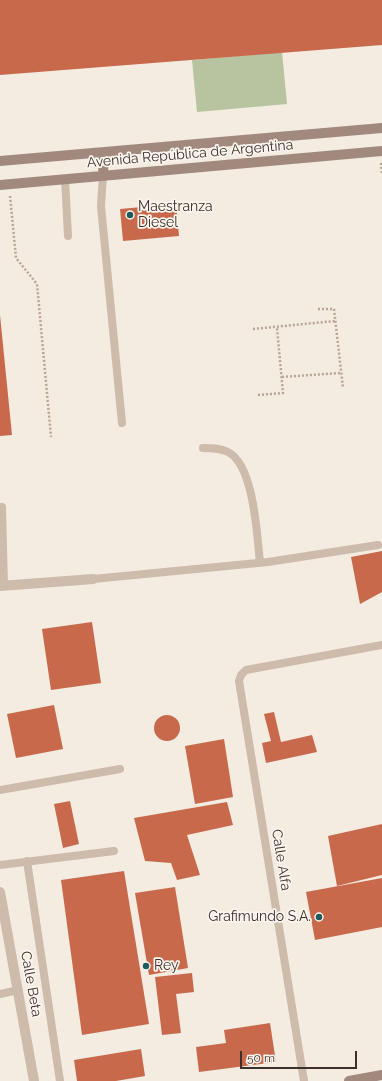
<!DOCTYPE html>
<meta charset="utf-8">
<style>
body{margin:0}
#map{position:relative;width:382px;height:1081px;overflow:hidden;background:#f4ebe1;font-family:Raleway,sans-serif}
canvas{display:block}
.scale{position:absolute;left:240px;top:1051px;width:117px;height:18px;box-sizing:border-box;border:2px solid #3b302b;border-top:0;padding-left:5px;font-size:12px;line-height:14px;white-space:nowrap;color:#3b302b;-webkit-text-stroke:3px #fbf5ee;paint-order:stroke}
</style>
<div id="map">
<canvas width="382" height="1081"></canvas>
<div class="scale">50 m</div>
</div>
<script>
const ctx = document.querySelector('canvas').getContext('2d');
ctx.lineJoin = 'round';
function fillPath(path, color) {
  ctx.fillStyle = color;
  ctx.fill(path, 'evenodd');
}
function strokePath(path, color, width, dash) {
  ctx.strokeStyle = color;
  ctx.lineWidth = width;
  ctx.lineCap = dash ? 'butt' : 'round';
  ctx.setLineDash(dash || []);
  ctx.stroke(path);
}
function write(font, color, halo, rows, align = 'center') {
  ctx.font = font + ' Raleway,sans-serif';
  ctx.lineWidth = 3.5;
  ctx.setLineDash([]);
  ctx.textBaseline = 'middle';
  ctx.strokeStyle = halo;
  ctx.fillStyle = color;
  for (const [text, x, y, turn = 0] of rows) {
    ctx.save();
    ctx.translate(x, y);
    ctx.rotate((+turn || 0) * Math.PI / 180);
    ctx.textAlign = isNaN(turn) ? turn : align;
    if (halo) ctx.strokeText(text, 0, 0);
    ctx.fillText(text, 0, 0);
    ctx.restore();
  }
}
fillPath(new Path2D(`
 M 282,52 L 287,104 L 197,112 L 192,60 Z`), '#b8c4a0');
fillPath(new Path2D(`
 M 0,0 L 382,0 L 382,45 L 0,75 Z
 M 176,204 L 179,236 L 123,241 L 120,209 Z
 M 0,315 L 12,435 L 0,436 Z
 M 382,551 L 382,592 L 360,604 L 351,557 Z
 M 92,622 L 101,683 L 51,690 L 42,629 Z
 M 54,705 L 63,749 L 16,758 L 7,714 Z
 M 274,712 L 281,742 L 312,735 L 317,752 L 266,763 L 262,743 L 271,741 L 264,714 Z
 M154 728a13 13 0 1 1 26 0a13 13 0 1 1-26 0Z
 M 224,739 L 233,797 L 195,804 L 185,746 Z
 M 70,801 L 79,844 L 63,848 L 54,804 Z
 M 227,802 L 233,825 L 187,835 L 200,875 L 177,880 L 171,863 L 145,861 L 134,818 Z
 M 382,824 L 382,875 L 337,886 L 328,836 Z
 M 124,871 L 149,1024 L 82,1035 L 61,880 Z
 M 382,878 L 382,927 L 315,940 L 306,892 Z
 M 175,887 L 188,968 L 149,975 L 135,893 Z
 M 192,973 L 194,992 L 176,994 L 181,1033 L 162,1035 L 155,977 Z
 M 270,1023 L 276,1062 L 199,1072 L 196,1047 L 226,1043 L 224,1030 Z
 M 141,1049 L 145,1076 L 116,1081 L 77,1081 L 74,1060 Z`), '#c8694b');
strokePath(new Path2D(`
 M 381,163 L 382,175
 M 10,196 L 16,258 L 37,284 L 51,437
 M 318,309 L 334,309 L 343,388
 M 253,329 L 335,321
 M 282,377 L 340,373
 M 258,395 L 283,393 L 277,328`), '#b9a596', 2.5, [2, 2]);
strokePath(new Path2D(`
 M 103,175 L 101,206 L 122,423
 M 65,179 L 68,236
 M 203,448 C 212,448 220,448 228,452 C 254,465 257,535 260,563
 M 2,507 L 4,586
 M 93,579 L 268,562 L 378,545
 M 0,790 L 120,769
 M 27,861 L 60,1081
 M 0,865 L 114,851
 M 0,994 L 18,990
 M 304,1081 L 239,681 L 241,675 L 246,670 L 382,645`), '#cdbbac', 8);
strokePath(new Path2D(`
 M 0,586 L 93,579
 M 0,892 L 34,1081`), '#cdbbac', 10);
strokePath(new Path2D(`
 M 0,161 L 382,128
 M 103,175 L 104,152
 M 0,185 L 382,151
 M 349,1081 L 382,1075`), '#a18a7d', 10);
for (const [x, y, r, color] of [
 [130,215,4,"#1f5a5e"],
 [319,917,4,"#1f5a5e"],
 [146,966,4,"#1f5a5e"]
]) {
  const dot = new Path2D();
  dot.arc(x, y, r, 0, 2 * Math.PI);
  ctx.fillStyle = color;
  ctx.fill(dot);
  strokePath(dot, '#fbf5ee', 1.5);
}
write('14px', '#3b302b', '#fbf5ee', [
 ["Avenida República de Argentina",190,154,-5],
 ["Calle Alfa",281,860,81],
 ["Calle Beta",31,984,80]
]);
write('14px', '#3b302b', '#fbf5ee', [
 ["Maestranza",138,207],
 ["Diesel",138,223],
 ["Grafimundo S.A.",311,917,"right"],
 ["Rey",154,966]
], 'left');
</script>
